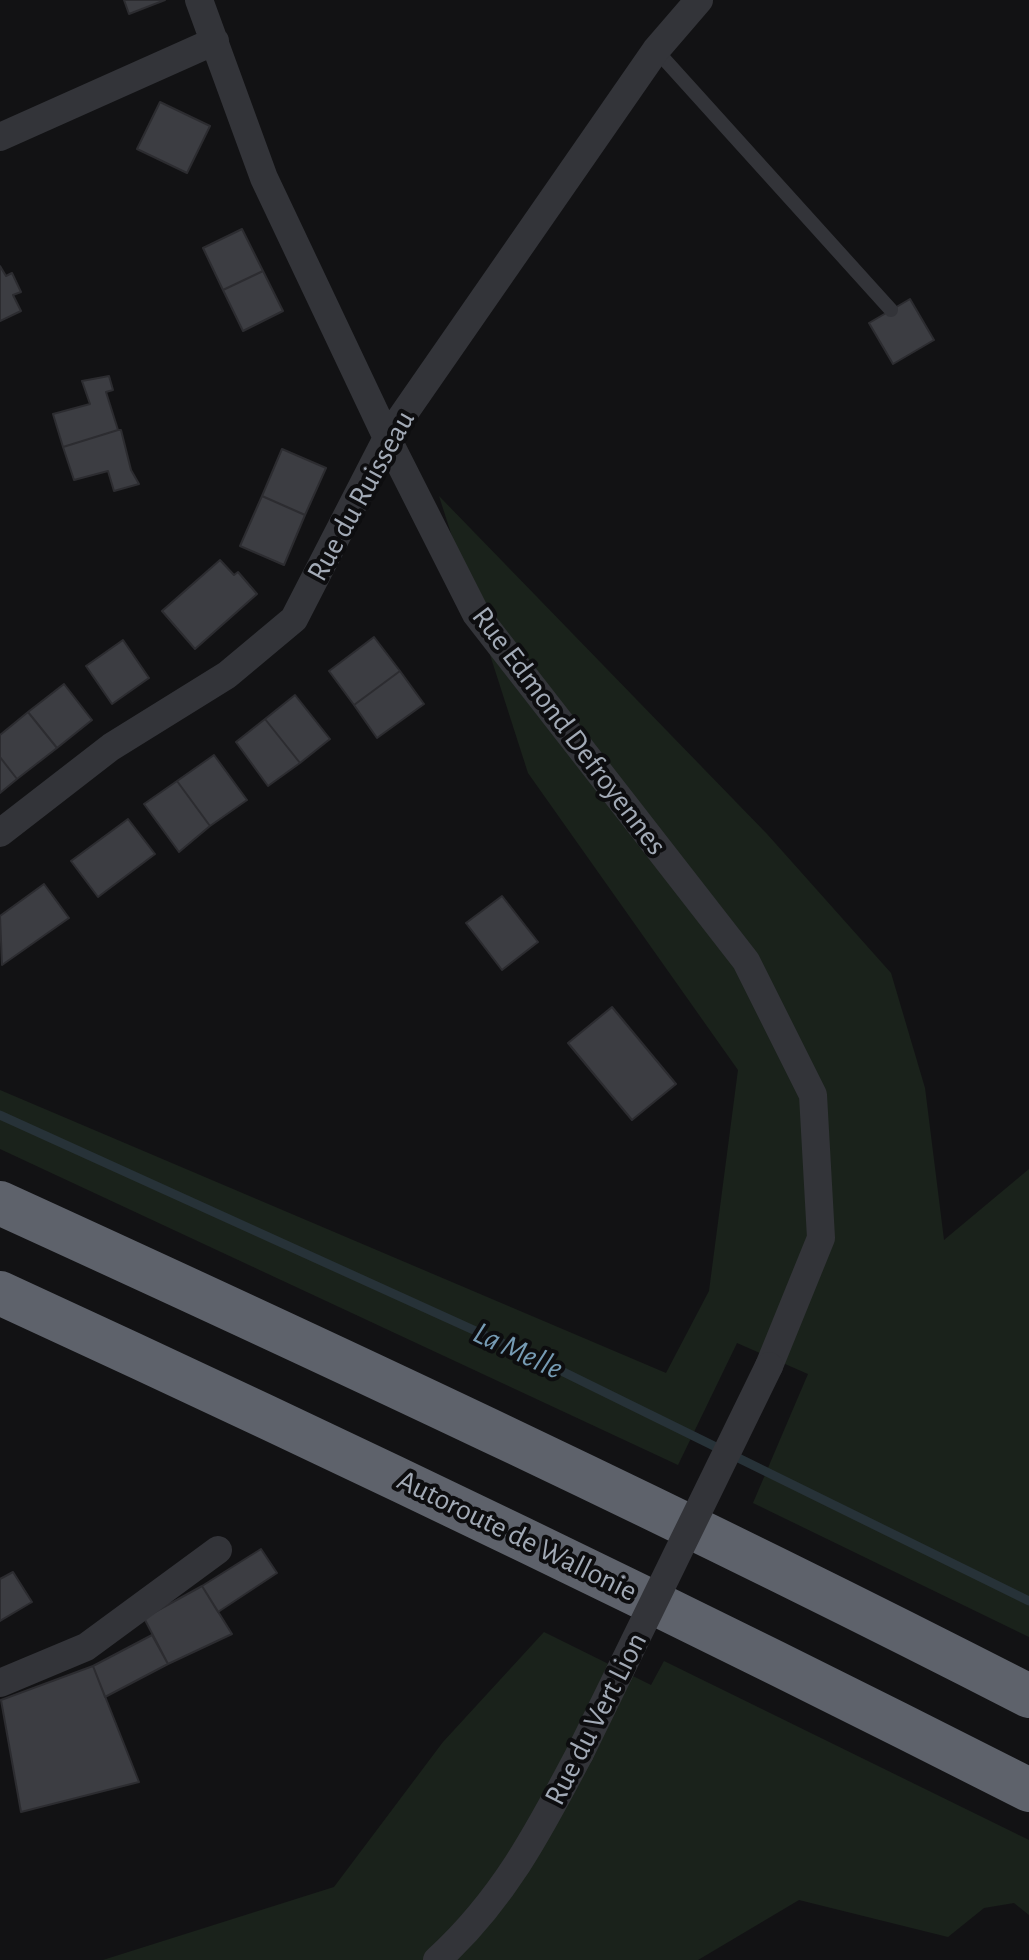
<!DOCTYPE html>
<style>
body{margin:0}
canvas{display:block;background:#121214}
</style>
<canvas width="1029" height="1960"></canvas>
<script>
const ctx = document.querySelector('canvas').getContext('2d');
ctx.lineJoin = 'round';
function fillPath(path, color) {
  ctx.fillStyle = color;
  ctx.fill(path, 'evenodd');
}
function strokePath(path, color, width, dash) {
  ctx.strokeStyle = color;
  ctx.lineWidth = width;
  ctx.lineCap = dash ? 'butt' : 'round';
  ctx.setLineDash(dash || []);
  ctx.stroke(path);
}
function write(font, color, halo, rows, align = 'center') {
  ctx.font = font + ' "Alegreya Sans",sans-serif';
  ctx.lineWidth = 8;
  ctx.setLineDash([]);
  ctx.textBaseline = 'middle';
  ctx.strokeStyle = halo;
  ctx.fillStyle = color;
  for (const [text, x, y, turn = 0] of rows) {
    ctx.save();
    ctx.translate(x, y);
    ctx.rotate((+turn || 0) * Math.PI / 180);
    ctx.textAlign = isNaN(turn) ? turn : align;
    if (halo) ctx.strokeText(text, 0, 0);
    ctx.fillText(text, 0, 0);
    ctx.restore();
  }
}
fillPath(new Path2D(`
 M 439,496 L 767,834 L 891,973 L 925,1088 L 944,1240 L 1029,1169 L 1029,1637 L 753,1503 L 808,1374 L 737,1343 L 678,1465 L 0,1149 L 0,1090 L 666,1373 L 709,1291 L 738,1070 L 528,773 Z
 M 544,1632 L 651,1685 L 664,1661 L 1029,1840 L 1029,1915 L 1014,1903 L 984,1908 L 948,1937 L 799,1900 L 698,1960 L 103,1960 L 334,1887 L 443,1742 Z`), '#1a221b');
strokePath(new Path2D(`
 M 0,1115 L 533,1357 L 1029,1601`), '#273238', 9);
const building = new Path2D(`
 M 124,0 L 165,0 L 129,14 Z
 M 160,102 L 210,126 L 187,173 L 137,149 Z
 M 242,229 L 263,271 L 223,290 L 203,248 Z
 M 0,266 L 6,276 L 12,273 L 21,292 L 13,295 L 21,311 L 0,321 Z
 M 263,271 L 283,311 L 243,331 L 223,290 Z
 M 910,299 L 934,340 L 893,364 L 869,323 Z
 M 109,376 L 113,390 L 106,392 L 118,430 L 63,447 L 53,414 L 90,404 L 82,381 Z
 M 118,430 L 121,430 L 131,470 L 139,484 L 114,491 L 108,471 L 74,480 L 63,447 Z
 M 282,449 L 326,468 L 305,515 L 262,496 Z
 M 262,496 L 305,515 L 284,565 L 240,546 Z
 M 220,560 L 234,575 L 238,572 L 257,594 L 195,649 L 162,611 Z
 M 374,637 L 400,671 L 354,705 L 329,671 Z
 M 123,640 L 149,678 L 112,704 L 86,666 Z
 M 400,671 L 424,704 L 377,738 L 354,705 Z
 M 64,684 L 92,720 L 57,748 L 28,712 Z
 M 295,695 L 330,739 L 300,763 L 265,719 Z
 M 28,712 L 57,748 L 17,779 L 0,757 L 0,735 Z
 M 265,719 L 300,763 L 268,786 L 236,742 Z
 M 214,755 L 247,800 L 210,826 L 177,781 Z
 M 0,757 L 17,779 L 0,793 Z
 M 177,781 L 210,826 L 179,852 L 144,804 Z
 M 128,819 L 155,854 L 98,897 L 71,861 Z
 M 44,884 L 69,918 L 2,965 L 0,916 Z
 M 502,896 L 538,942 L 502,970 L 466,923 Z
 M 612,1007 L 676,1084 L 632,1120 L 568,1043 Z
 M 261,1549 L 277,1573 L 218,1612 L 202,1586 Z
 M 13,1572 L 32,1602 L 0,1621 L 0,1579 Z
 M 202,1586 L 232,1634 L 168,1664 L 144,1618 Z
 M 152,1635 L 168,1664 L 105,1697 L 93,1666 Z
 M 93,1666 L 139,1782 L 21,1812 L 1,1700 Z`);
fillPath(building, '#3c3d42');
strokePath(building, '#2c2c30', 2);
strokePath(new Path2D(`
 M 656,50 L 891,310`), '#333439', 14);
strokePath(new Path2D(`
 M 199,0 L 264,178 L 387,438 L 476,614 L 746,961 L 813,1095 L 821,1238 L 769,1366
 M 0,137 L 215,41
 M 0,833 L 111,747 L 227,675 L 294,619 L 387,438 L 656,50 L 699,0
 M 0,1683 L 86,1647 L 218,1550
 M 437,1960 C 503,1900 539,1831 580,1753`), '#333439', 28);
strokePath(new Path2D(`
 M 0,1203 C 346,1361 690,1522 1029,1696
 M 0,1293 C 346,1452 689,1617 1029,1790`), '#5e626b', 44);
strokePath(new Path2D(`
 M 580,1753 L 769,1366`), '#333439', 28);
write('30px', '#a2aab6', '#0d0d0f', [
 ["Rue du Ruisseau",361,496,-61],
 ["Rue Edmond Defroyennes",569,731,53],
 ["Autoroute de Wallonie",517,1536,26],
 ["Rue du Vert Lion",596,1719,-63]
]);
write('italic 32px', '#769bb4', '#0d0d0f', [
 ["La Melle",518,1351,25]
]);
</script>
